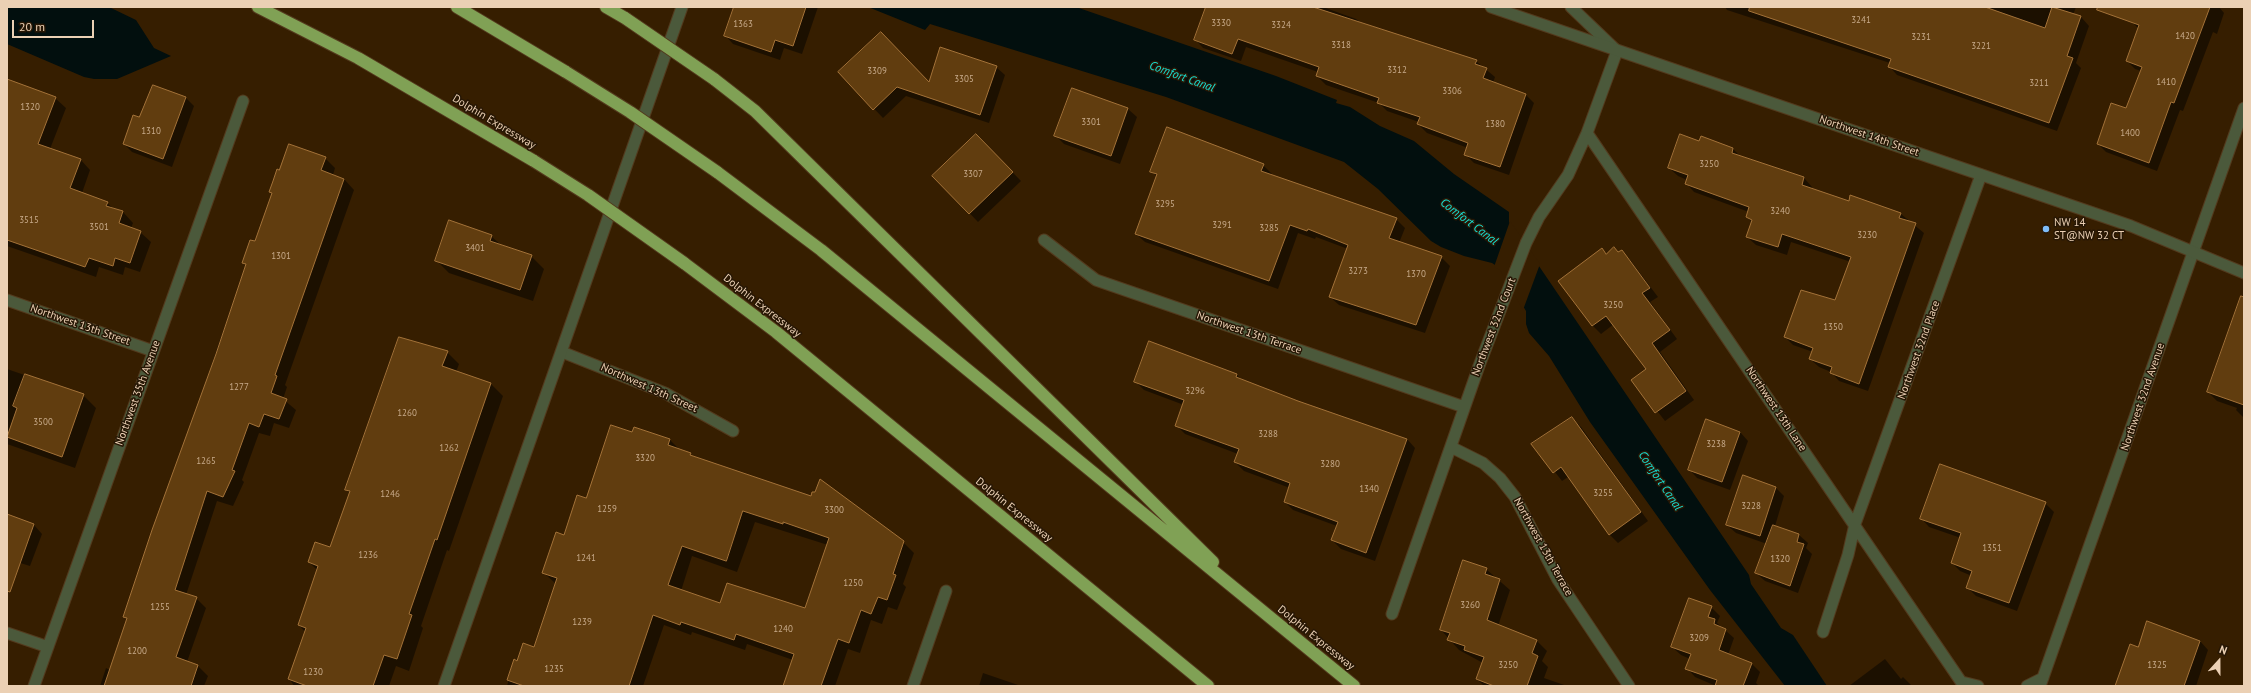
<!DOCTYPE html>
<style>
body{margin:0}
#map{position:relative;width:2251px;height:693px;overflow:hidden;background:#361e00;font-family:"PT Sans",sans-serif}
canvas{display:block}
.frame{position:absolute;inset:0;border:8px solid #ebd0b4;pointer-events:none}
.north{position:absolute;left:2199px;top:641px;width:40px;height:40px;-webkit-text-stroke:3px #271705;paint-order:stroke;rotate:21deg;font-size:11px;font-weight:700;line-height:16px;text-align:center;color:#ebd0b4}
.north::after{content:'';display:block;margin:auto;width:14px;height:18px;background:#ebd0b4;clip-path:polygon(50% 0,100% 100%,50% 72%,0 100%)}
.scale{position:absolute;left:12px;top:20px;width:82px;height:18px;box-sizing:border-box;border:2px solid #ebd0b4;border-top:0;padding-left:5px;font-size:12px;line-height:14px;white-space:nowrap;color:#ebd0b4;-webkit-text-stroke:3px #271705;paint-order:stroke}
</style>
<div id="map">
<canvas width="2251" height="693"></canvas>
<div class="frame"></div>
<div class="north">N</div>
<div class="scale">20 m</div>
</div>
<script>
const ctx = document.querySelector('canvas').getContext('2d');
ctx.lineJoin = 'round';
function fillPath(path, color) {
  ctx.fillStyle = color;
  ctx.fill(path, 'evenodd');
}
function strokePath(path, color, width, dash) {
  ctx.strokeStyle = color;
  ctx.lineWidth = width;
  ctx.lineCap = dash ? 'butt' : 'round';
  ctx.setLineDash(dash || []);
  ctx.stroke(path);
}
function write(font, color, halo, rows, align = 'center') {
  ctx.font = font + ' "PT Sans",sans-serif';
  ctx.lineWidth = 3;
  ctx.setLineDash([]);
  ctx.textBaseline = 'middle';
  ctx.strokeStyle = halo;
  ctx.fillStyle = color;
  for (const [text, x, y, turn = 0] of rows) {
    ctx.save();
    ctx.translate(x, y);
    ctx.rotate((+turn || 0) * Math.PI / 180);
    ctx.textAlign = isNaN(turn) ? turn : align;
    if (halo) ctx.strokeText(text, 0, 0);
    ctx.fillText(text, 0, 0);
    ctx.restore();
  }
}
fillPath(new Path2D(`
 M 7,7 L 109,7 L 136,20 L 154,48 L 171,56 L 117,79 L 94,79 L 84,77 L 7,44 Z
 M 868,7 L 1076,7 L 1276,76 L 1337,100 L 1336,103 L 1350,107 L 1380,126 L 1414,141 L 1454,174 L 1509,212 L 1509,222 L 1749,575 L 1751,584 L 1781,628 L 1793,635 L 1827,686 L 1785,686 L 1710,590 L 1590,422 L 1549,356 L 1529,333 L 1526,324 L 1526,311 L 1501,269 L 1492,263 L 1464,256 L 1441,247 L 1431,241 L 1378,189 L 1344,162 L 1166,97 L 930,24 L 925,30 Z`), '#020f0e');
fillPath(new Path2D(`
 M 1510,221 L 1540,264 L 1523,310 L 1500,270 L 1494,267 Z`), '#361e00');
fillPath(new Path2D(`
 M 735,7 L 818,7 L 802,54 L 784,48 L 780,60 L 733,44 L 725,35 Z
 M 1207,7 L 1323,7 L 1356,19 L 1360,22 L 1476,61 L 1495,77 L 1493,83 L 1526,95 L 1534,103 L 1509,175 L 1474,163 L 1465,154 L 1468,148 L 1427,133 L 1418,124 L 1419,122 L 1387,111 L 1379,103 L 1326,85 L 1317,76 L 1318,72 L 1246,47 L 1241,61 L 1203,48 L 1195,39 Z
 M 1725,7 L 2076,7 L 2073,15 L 2081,17 L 2089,26 L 2076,63 L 2081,68 L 2057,131 L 1897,75 L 1889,66 L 1890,63 L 1727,10 Z
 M 2137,7 L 2219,7 L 2224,13 L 2217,34 L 2213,32 L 2183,111 L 2180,110 L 2157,171 L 2106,152 L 2098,144 L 2127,109 L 2141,71 L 2135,69 L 2127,61 L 2139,29 L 2132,22 Z
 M 996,67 L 1005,75 L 989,123 L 906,96 L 883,118 L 839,72 L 929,83 Z
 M 7,80 L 55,98 L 66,108 L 50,149 L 80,159 L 90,170 L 82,193 L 107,203 L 114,209 L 123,212 L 133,223 L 131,228 L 140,232 L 151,242 L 140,272 L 125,267 L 123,275 L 99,267 L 96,277 L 7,246 Z
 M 1072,89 L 1128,109 L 1137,117 L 1120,164 L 1064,144 L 1056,136 Z
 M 186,98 L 194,106 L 172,167 L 132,152 L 124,144 L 139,118 L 144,104 Z
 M 976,135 L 1021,181 L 978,222 L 934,176 Z
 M 1700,143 L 1733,149 L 1741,157 L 1804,178 L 1812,187 L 1811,189 L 1849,202 L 1901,214 L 1924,233 L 1868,391 L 1839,381 L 1831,372 L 1819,367 L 1810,359 L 1813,352 L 1793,345 L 1785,337 L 1836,301 L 1851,262 L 1791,242 L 1787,255 L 1756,245 L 1747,237 L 1752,222 L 1747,217 L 1749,212 L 1694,192 L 1686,183 L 1687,180 L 1678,176 L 1669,168 Z
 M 325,158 L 335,168 L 333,175 L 344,179 L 354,190 L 285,385 L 287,387 L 283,399 L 296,410 L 289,428 L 274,423 L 270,436 L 259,433 L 242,480 L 244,482 L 233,506 L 217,501 L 186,595 L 196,598 L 206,608 L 187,662 L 198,666 L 208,676 L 204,686 L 100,686 L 106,668 L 110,670 L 127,619 L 125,616 L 246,265 L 244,262 L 256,242 L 272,195 L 270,192 Z
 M 1263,165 L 1272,174 L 1271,176 L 1396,219 L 1405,228 L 1399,243 L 1441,257 L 1450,266 L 1425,333 L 1339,305 L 1330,297 L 1348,249 L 1316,237 L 1315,239 L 1298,233 L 1278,289 L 1145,242 L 1136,234 L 1157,177 L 1152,171 Z
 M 491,236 L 502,246 L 531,256 L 544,269 L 533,301 L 449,273 L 437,261 Z
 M 1602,250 L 1607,254 L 1621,251 L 1630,260 L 1658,297 L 1650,302 L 1677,339 L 1660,352 L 1694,400 L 1665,421 L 1633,380 L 1648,369 L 1614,324 L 1601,334 L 1593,326 Z
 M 2244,336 L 2244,418 L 2236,410 L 2237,408 L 2217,401 L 2208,392 Z
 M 1149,343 L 1237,375 L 1242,380 L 1297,402 L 1407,439 L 1415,448 L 1375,561 L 1341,549 L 1332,540 L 1337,526 L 1293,510 L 1285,502 L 1290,488 L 1244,471 L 1235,462 L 1238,454 L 1185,434 L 1177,426 L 1184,405 L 1144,390 L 1135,381 Z
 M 447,352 L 459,364 L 456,372 L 491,384 L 503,396 L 449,551 L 447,550 L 421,626 L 423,628 L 409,671 L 396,666 L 389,686 L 294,686 L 289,678 L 305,632 L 299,625 L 317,570 L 309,562 L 331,549 L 350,493 L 346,489 Z
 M 7,369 L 83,395 L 96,408 L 75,468 L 7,444 Z
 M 1572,418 L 1581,427 L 1648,521 L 1618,543 L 1609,534 L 1568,477 L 1562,481 L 1533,444 Z
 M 634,428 L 670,440 L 680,450 L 693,457 L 903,542 L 914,553 L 903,584 L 906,587 L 897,610 L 888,607 L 882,624 L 871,620 L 860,653 L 848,649 L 835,686 L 784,686 L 793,660 L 747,644 L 745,650 L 692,632 L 691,635 L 664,625 L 643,686 L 507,686 L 514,661 L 518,662 L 534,648 L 556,584 L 544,573 L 587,500 L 633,433 ZM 755,522 L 828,545 L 805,609 L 721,604 L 681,591 L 692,556 L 737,572 Z
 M 1740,432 L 1748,441 L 1730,490 L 1697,478 L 1689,469 Z
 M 1744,477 L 1776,488 L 1784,496 L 1775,526 L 1799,535 L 1808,543 L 1806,548 L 1812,554 L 1798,593 L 1765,581 L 1756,573 L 1767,544 L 1736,533 L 1727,525 Z
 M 2045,503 L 2054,512 L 2017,611 L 1976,596 L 1967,587 L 1972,576 L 1960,571 L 1952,563 L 1961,538 L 1929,527 L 1921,518 Z
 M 7,515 L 34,525 L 42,534 L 30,566 L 17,562 L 7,565 Z
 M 1486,569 L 1510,590 L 1498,626 L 1537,641 L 1547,651 L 1542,661 L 1548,667 L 1544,678 L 1567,686 L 1484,686 L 1477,679 L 1483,663 L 1459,650 L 1441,630 Z
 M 1711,607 L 1720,616 L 1717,623 L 1734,638 L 1728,655 L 1752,664 L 1760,672 L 1756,683 L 1759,686 L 1716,686 L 1695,677 L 1687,668 L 1690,659 L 1681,655 L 1672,647 Z
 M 2147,623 L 2200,641 L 2208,650 L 2196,686 L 2116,686 L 2138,648 Z
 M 1885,659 L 1901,679 L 1903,677 L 1912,686 L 1849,686 Z
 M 983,673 L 1021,686 L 1022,686 L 979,686 Z`), '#0007');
const building = new Path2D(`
 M 734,7 L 806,7 L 793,46 L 775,40 L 771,52 L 724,36 Z
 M 1206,7 L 1313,7 L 1477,60 L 1475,64 L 1487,68 L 1483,78 L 1526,94 L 1500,167 L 1464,155 L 1468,143 L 1417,124 L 1420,117 L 1377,103 L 1379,98 L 1316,76 L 1319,67 L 1238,39 L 1232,54 L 1194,40 Z
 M 1750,7 L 1985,7 L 2045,28 L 2052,7 L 2081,16 L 2067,56 L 2073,58 L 2049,123 L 1888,67 L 1891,59 L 1749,11 Z
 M 2098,7 L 2210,7 L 2174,103 L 2171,102 L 2149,163 L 2097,144 L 2111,103 L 2126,108 L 2142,67 L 2126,61 L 2139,25 L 2097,10 Z
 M 881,32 L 929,82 L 940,47 L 997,66 L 980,115 L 897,87 L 873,110 L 838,72 Z
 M 7,79 L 56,97 L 38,144 L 81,159 L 70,188 L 108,202 L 106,206 L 123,211 L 119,223 L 141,231 L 130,263 L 115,258 L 113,266 L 89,258 L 85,267 L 7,240 Z
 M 153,85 L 186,97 L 163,159 L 123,144 L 133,115 L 139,117 Z
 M 1072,88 L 1128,108 L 1111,156 L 1054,136 Z
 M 1167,127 L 1264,164 L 1261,171 L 1397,218 L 1389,238 L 1442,256 L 1416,325 L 1329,297 L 1348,245 L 1308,229 L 1307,231 L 1290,225 L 1269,281 L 1135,234 L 1157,174 L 1150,172 Z
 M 976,134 L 1013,172 L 969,214 L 932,176 Z
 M 1680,134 L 1699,141 L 1701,136 L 1733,148 L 1732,153 L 1804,177 L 1802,185 L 1849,201 L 1850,195 L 1901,213 L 1899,218 L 1916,223 L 1859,384 L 1830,373 L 1832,367 L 1809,359 L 1813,348 L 1784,337 L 1801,290 L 1835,300 L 1851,257 L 1782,234 L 1778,247 L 1746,237 L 1752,220 L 1746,217 L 1749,207 L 1685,184 L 1688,175 L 1668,168 Z
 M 289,144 L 326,157 L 321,170 L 344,179 L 275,375 L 277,376 L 271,393 L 287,399 L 279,419 L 264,414 L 259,427 L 249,423 L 232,470 L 235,471 L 223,497 L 207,491 L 175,590 L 197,597 L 176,657 L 198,665 L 191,686 L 104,686 L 127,618 L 123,617 L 152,530 L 216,354 L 246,264 L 242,263 L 250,240 L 255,241 L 272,193 L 269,192 L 273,181 L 277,169 L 279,170 Z
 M 449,220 L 492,235 L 490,241 L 532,255 L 520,290 L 435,261 Z
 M 1614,247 L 1618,252 L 1622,250 L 1650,288 L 1642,293 L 1670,330 L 1652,343 L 1686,391 L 1655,413 L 1631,380 L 1646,369 L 1606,316 L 1592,326 L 1558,281 L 1602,248 L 1606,254 Z
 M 2241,296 L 2244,297 L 2244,405 L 2207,392 Z
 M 399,337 L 448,351 L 442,366 L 491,383 L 437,540 L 435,539 L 409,614 L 412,615 L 397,659 L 384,655 L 373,686 L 307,686 L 288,679 L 306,628 L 298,625 L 318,566 L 308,562 L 315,542 L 330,547 L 350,491 L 345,490 Z
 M 1149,341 L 1237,374 L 1236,377 L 1298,401 L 1407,439 L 1366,553 L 1331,540 L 1338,522 L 1284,502 L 1290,483 L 1234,462 L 1239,449 L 1175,426 L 1184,400 L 1134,382 Z
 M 25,374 L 84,394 L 62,457 L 7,437 L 17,408 L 13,406 Z
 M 1572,417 L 1641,512 L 1609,535 L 1561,467 L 1553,473 L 1531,444 Z
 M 1706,419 L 1740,432 L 1722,482 L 1688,470 Z
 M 611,425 L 632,432 L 634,427 L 670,439 L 668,445 L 691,453 L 690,455 L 811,496 L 812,492 L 815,492 L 820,479 L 904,541 L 893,574 L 896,575 L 887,600 L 878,597 L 871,614 L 861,610 L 849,643 L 838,639 L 821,686 L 783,686 L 794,654 L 736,634 L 734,640 L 681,622 L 680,625 L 653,615 L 629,686 L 524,686 L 507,680 L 514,659 L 517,661 L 523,643 L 534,647 L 557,578 L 542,573 L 556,532 L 564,535 L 577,495 L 586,498 ZM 743,511 L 783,524 L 783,522 L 829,538 L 805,608 L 727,583 L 720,603 L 668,585 L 682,546 L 726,561 Z
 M 1940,464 L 2046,502 L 2009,603 L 1966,588 L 1972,571 L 1951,563 L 1961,533 L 1920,519 Z
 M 1743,475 L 1776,487 L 1760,536 L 1726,525 Z
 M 7,514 L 34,524 L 10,592 L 7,591 Z
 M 1773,525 L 1799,534 L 1797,542 L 1804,544 L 1790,586 L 1755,573 Z
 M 1463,560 L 1487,568 L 1485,574 L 1500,579 L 1487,620 L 1537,640 L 1532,653 L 1538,656 L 1527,686 L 1494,686 L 1476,679 L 1484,657 L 1464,650 L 1465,646 L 1447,640 L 1450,633 L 1440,630 Z
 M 1689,598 L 1712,606 L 1708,617 L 1715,619 L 1714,624 L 1726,629 L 1719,650 L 1752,663 L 1743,686 L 1715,686 L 1717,680 L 1685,669 L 1691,654 L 1671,647 Z
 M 2147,621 L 2200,641 L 2184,686 L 2115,686 L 2130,644 L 2138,647 Z`);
fillPath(building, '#613d0f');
strokePath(building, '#a37238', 1);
const minor = new Path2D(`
 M 1587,133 L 1964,686
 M 1044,240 L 1096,280 L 1464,407
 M 7,300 L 153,351
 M 562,352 L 665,393 L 733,431
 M 1451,447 L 1483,463 L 1500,478 L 1515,497 L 1558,580 L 1629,686
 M 1392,614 L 1479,366 L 1526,243 L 1539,217 L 1568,175 L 1587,133 L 1617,51 L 1571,7
 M 1823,632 L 1848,555 L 1855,524 L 1981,175
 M 7,633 L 48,647
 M 1962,682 L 1978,686
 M 34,686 L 243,101
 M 913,686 L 946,591
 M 2027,686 L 2043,678
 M 2040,686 L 2244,108`);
const tertiary = new Path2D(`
 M 1491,7 L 2131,226 L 2244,273
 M 444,686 L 682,7`);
const motorway = new Path2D(`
 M 258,7 L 358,58 L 534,161
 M 457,7 L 566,72
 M 606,7 L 625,18
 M 714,79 L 755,111 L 1213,562
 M 717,172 L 821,250 L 1354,686
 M 684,263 L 776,332 L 1208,686`);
strokePath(minor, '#533a1d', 13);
strokePath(tertiary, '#533a1d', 13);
strokePath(motorway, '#533a1d', 14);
strokePath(minor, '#4b593b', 11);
strokePath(tertiary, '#4b593b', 11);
strokePath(motorway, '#80a155', 12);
const motorwayBridge = new Path2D(`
 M 625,18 L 714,79
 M 566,72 L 630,112 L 717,172
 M 534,161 L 588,195 L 684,263`);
strokePath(motorwayBridge, '#533a1d', 14, []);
strokePath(motorwayBridge, '#80a155', 12);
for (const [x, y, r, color] of [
 [2046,229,4,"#7fbdf9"]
]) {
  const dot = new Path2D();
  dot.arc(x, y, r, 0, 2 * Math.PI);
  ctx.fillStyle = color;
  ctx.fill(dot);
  strokePath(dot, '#271705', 1.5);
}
write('9px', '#c8ab8b', null, [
 ["3241",1861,20],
 ["3330",1221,23],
 ["1363",743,24],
 ["3324",1281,25],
 ["1420",2185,36],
 ["3231",1921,37],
 ["3318",1341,45],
 ["3221",1981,46],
 ["3312",1397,70],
 ["3309",877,71],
 ["3305",964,79],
 ["1410",2166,82],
 ["3211",2039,83],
 ["3306",1452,91],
 ["1320",30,107],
 ["3301",1091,122],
 ["1380",1495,124],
 ["1310",151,131],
 ["1400",2130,133],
 ["3250",1709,164],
 ["3307",973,174],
 ["3295",1165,204],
 ["3240",1780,211],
 ["3515",29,220],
 ["3291",1222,225],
 ["3501",99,227],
 ["3285",1269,228],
 ["3230",1867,235],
 ["3401",475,248],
 ["1301",281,256],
 ["3273",1358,271],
 ["1370",1416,274],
 ["3250",1613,305],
 ["1350",1833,327],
 ["1277",239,387],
 ["3296",1195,391],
 ["1260",407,413],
 ["3500",43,422],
 ["3288",1268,434],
 ["3238",1716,444],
 ["1262",449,448],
 ["3320",645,458],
 ["1265",206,461],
 ["3280",1330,464],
 ["1340",1369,489],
 ["3255",1603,493],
 ["1246",390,494],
 ["3228",1751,506],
 ["1259",607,509],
 ["3300",834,510],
 ["1351",1992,548],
 ["1236",368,555],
 ["1241",586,558],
 ["1320",1780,559],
 ["1250",853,583],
 ["3260",1470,605],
 ["1255",160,607],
 ["1239",582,622],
 ["1240",783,629],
 ["3209",1699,638],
 ["1200",137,651],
 ["3250",1508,665],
 ["1325",2157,665],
 ["1235",554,669],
 ["1230",313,672]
]);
write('11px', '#ebd0b4', '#271705', [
 ["Dolphin Expressway",494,122,31],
 ["Northwest 14th Street",1869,136,19],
 ["Dolphin Expressway",762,306,38],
 ["Northwest 13th Street",80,325,19],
 ["Northwest 32nd Court",1494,327,-69],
 ["Northwest 13th Terrace",1249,333,19],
 ["Northwest 32nd Place",1919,350,-70],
 ["Northwest 13th Street",649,388,24],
 ["Northwest 35th Avenue",138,393,-70],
 ["Northwest 32nd Avenue",2143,397,-71],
 ["Northwest 13th Lane",1776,409,56],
 ["Dolphin Expressway",1014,510,39],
 ["Northwest 13th Terrace",1543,547,61],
 ["Dolphin Expressway",1316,638,39]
]);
write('11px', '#ebd0b4', '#271705', [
 ["NW 14",2054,223],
 ["ST@NW 32 CT",2054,236]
], 'left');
write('italic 12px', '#17dfd4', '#271705', [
 ["Comfort Canal",1182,77,20],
 ["Comfort Canal",1469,222,37],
 ["Comfort Canal",1660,481,56]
]);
</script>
